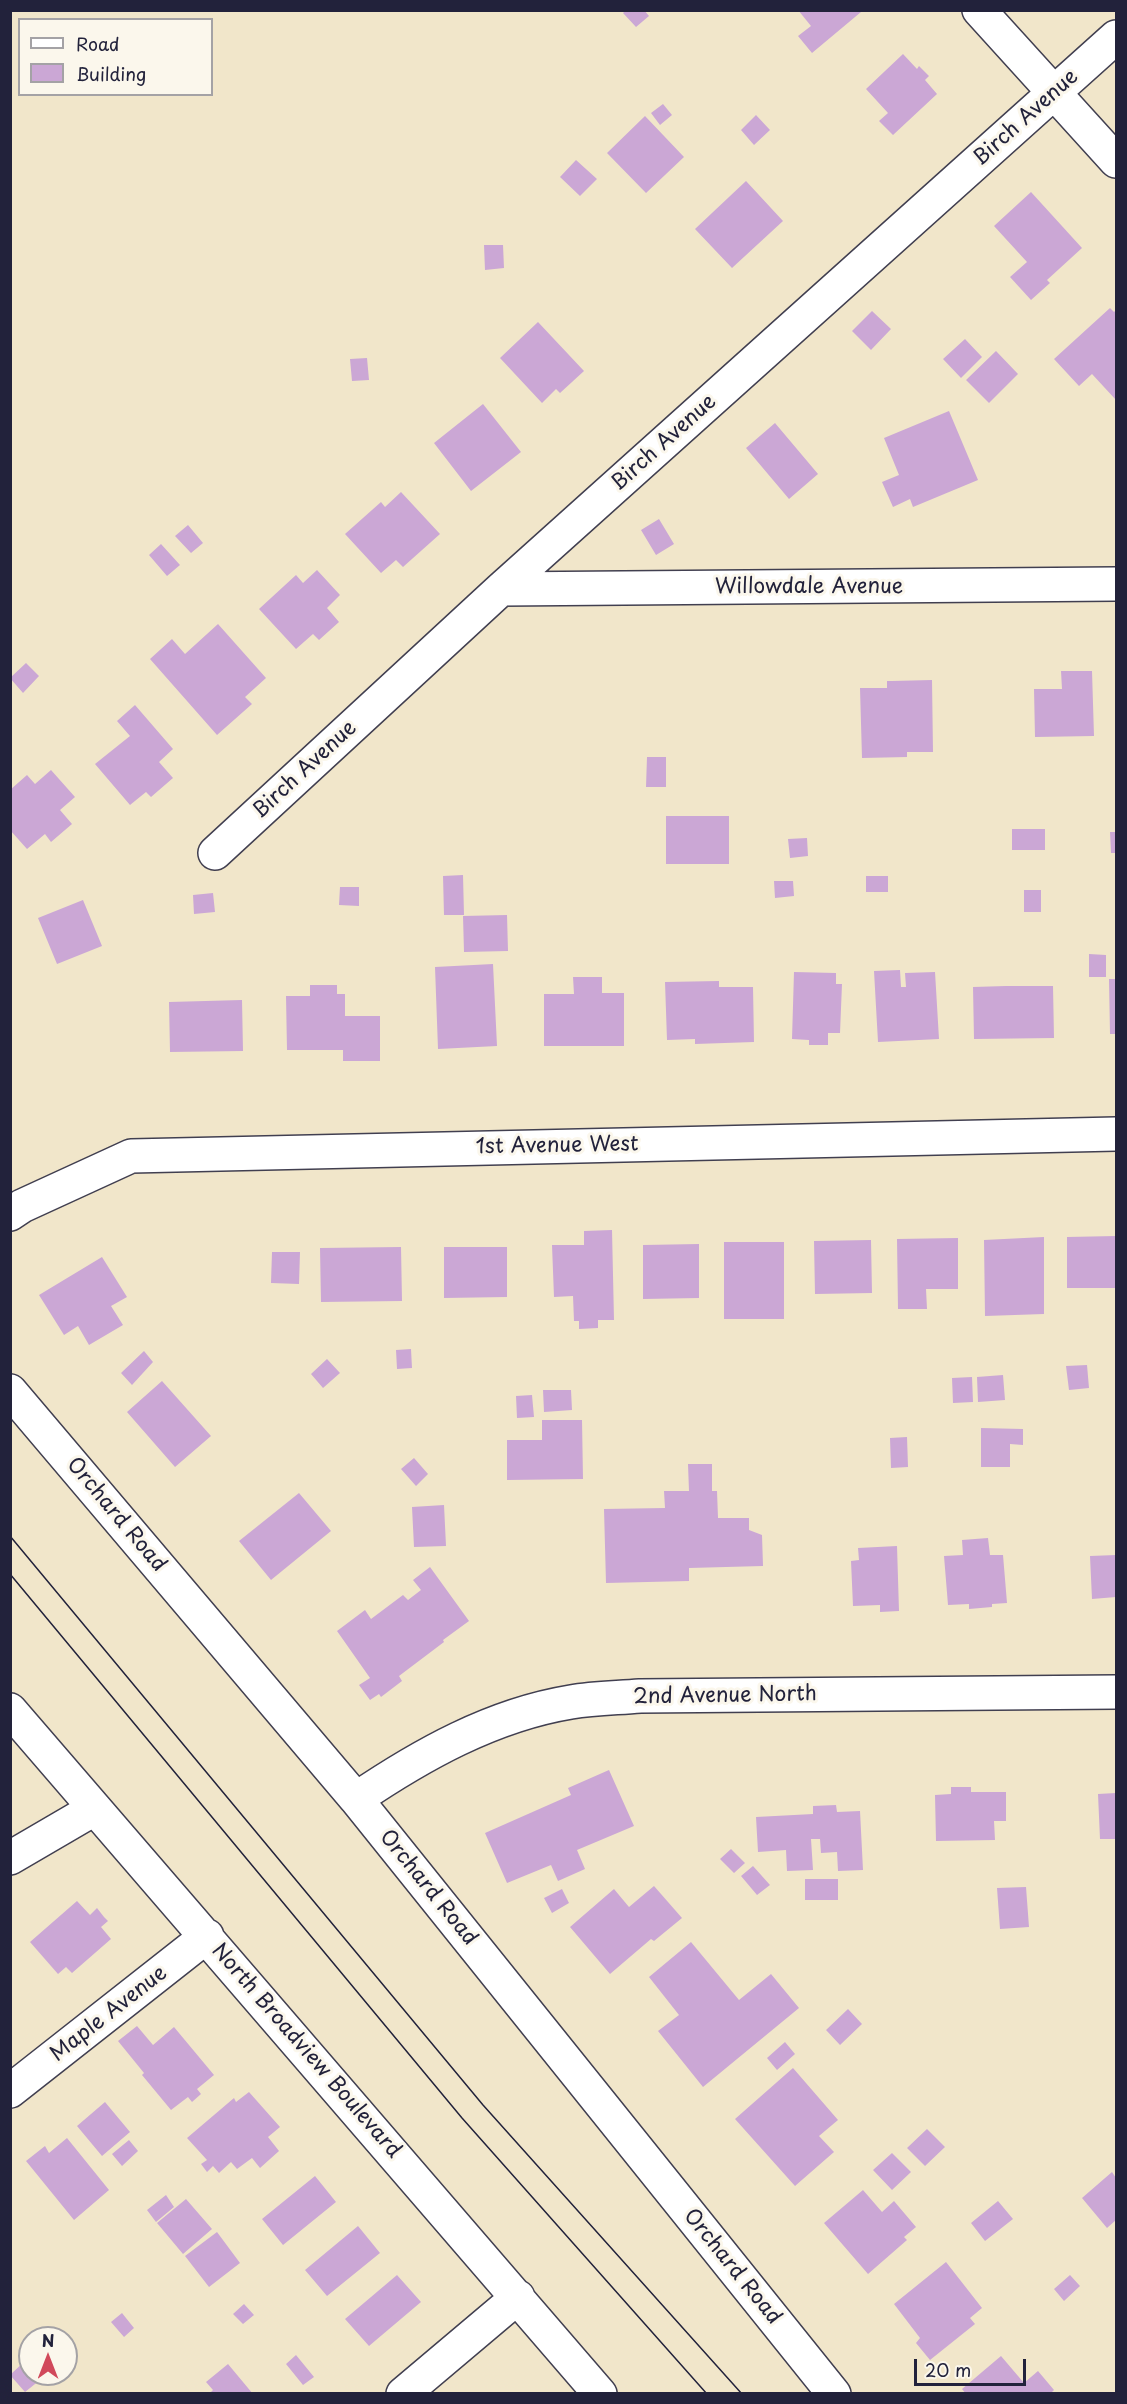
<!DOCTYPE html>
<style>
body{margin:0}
#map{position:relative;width:1127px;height:2404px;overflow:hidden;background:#f1e6ca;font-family:"Playpen Sans",sans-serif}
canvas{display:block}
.frame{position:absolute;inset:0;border:12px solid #22223b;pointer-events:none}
.legend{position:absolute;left:18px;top:18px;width:195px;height:78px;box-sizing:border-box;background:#fbf7ec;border:2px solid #a4a2a5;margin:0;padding:8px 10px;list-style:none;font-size:18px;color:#22223b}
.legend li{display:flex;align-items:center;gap:12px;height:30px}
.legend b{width:30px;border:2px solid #a4a2a5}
.north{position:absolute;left:18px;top:2326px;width:60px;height:60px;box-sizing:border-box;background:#fbf7ec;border:2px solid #a4a2a5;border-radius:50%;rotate:0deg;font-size:16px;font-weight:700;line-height:24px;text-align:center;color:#22223b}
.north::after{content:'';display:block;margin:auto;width:21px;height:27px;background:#d1495b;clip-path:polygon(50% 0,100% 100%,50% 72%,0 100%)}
.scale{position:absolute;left:914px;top:2359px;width:112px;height:27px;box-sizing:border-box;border:3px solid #22223b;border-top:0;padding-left:8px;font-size:18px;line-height:21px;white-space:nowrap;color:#22223b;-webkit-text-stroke:4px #fbf7ec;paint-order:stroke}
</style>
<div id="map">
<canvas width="1127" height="2404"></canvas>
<div class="frame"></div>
<ul class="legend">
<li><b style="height:8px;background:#fff"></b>Road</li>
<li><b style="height:16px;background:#cba7d5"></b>Building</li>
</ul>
<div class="north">N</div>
<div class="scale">20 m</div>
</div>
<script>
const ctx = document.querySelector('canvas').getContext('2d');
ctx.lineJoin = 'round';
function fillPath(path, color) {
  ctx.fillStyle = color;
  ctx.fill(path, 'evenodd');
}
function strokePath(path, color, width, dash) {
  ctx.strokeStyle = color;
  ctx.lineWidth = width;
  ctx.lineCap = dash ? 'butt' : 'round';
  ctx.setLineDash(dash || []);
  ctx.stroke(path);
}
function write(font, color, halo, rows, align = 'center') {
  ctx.font = font + ' "Playpen Sans",sans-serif';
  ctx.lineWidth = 6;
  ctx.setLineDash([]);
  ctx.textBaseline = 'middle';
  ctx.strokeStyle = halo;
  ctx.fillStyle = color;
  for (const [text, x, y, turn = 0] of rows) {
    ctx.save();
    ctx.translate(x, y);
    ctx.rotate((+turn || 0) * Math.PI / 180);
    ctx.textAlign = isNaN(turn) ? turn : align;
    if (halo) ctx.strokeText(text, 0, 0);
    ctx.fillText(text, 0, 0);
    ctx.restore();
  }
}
fillPath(new Path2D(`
 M 626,10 L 644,10 L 649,16 L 636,27 L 623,13 Z
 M 798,10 L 860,10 L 861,12 L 812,53 L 798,36 L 811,26 Z
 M 903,54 L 917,69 L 919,66 L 929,76 L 925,80 L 937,94 L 893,135 L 879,121 L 888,113 L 866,89 Z
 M 663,104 L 672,115 L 660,125 L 651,113 Z
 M 756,115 L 770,130 L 754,145 L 741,130 Z
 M 645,116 L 684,157 L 646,193 L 607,153 Z
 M 576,160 L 597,179 L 580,196 L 560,177 Z
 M 746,181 L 783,221 L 732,268 L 695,229 Z
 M 1031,192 L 1082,248 L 1047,280 L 1050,283 L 1031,300 L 1010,277 L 1027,262 L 994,226 Z
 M 484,245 L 503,245 L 504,268 L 485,270 Z
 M 1110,308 L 1114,312 L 1116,310 L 1116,400 L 1092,374 L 1079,386 L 1054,359 Z
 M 872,311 L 891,329 L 871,350 L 852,331 Z
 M 538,322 L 584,371 L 560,393 L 556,389 L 542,403 L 500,358 Z
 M 965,339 L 982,357 L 961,378 L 943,359 Z
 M 996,351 L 1018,374 L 989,403 L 966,380 Z
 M 367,358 L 369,380 L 352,381 L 350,359 Z
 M 483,404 L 521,452 L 471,491 L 434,443 Z
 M 949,411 L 978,480 L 913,507 L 910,499 L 893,507 L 882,482 L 899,475 L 884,438 Z
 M 775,423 L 818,474 L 789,499 L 746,448 Z
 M 401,492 L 440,534 L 403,567 L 396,560 L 381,573 L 345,534 L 381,502 L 385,507 Z
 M 659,519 L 674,544 L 656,555 L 641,530 Z
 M 188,525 L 203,543 L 191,553 L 175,536 Z
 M 161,544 L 180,565 L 167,576 L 149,555 Z
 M 317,570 L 340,595 L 327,608 L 339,622 L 319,640 L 313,634 L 296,649 L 259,609 L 296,575 L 303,583 Z
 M 218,624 L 266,678 L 245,697 L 252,704 L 217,735 L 150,659 L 172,639 L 185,654 Z
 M 26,663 L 39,676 L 23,693 L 10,678 Z
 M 1061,671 L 1092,671 L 1094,736 L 1035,737 L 1034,689 L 1062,689 Z
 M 932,680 L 933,752 L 907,752 L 907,757 L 862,758 L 860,688 L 887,688 L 887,681 L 892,681 Z
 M 135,705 L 173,749 L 159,762 L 173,778 L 151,797 L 146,792 L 130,805 L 95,764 L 130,736 L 117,721 Z
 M 647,757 L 666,757 L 666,787 L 646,787 Z
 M 51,770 L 75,797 L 60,810 L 72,824 L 51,842 L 45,834 L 27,849 L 10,830 L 10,790 L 27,775 L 35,784 Z
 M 666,816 L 729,816 L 729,864 L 666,864 Z
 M 1012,829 L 1045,829 L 1045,850 L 1012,850 Z
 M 1110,832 L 1116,832 L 1116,853 L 1111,853 Z
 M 807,838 L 808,856 L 790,858 L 788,839 Z
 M 463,875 L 464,915 L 444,915 L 443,876 Z
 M 866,876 L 888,876 L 888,892 L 866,892 Z
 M 774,881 L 793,881 L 794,896 L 775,898 Z
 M 340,887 L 359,887 L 359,906 L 339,905 Z
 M 1024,890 L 1041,890 L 1041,912 L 1024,912 Z
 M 213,893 L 215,912 L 194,914 L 193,895 Z
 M 83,900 L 102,946 L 57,964 L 38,918 Z
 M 507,915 L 508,951 L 464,952 L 463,916 Z
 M 1089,954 L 1106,955 L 1106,977 L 1089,977 Z
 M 493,964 L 497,1046 L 438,1049 L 435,967 Z
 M 900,970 L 901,987 L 906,987 L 905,973 L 935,972 L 939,1039 L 878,1042 L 874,971 Z
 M 794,972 L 836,973 L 836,984 L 842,984 L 840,1033 L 828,1033 L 828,1045 L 809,1045 L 809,1040 L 792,1039 Z
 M 573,977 L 602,977 L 602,993 L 624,993 L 624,1046 L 544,1046 L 544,994 L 574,994 Z
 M 1109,979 L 1116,979 L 1116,1034 L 1110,1034 Z
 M 719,981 L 719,987 L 753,987 L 754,1042 L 695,1044 L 695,1039 L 667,1040 L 665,982 Z
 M 310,985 L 337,985 L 337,994 L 345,994 L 345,1016 L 380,1016 L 380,1061 L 343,1061 L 343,1050 L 287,1050 L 286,996 L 310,996 Z
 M 1006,986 L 1053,986 L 1054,1038 L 974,1039 L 973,987 Z
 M 242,1000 L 243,1051 L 170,1052 L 169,1002 Z
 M 612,1230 L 614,1320 L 598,1320 L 598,1328 L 579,1329 L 579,1321 L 574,1321 L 573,1296 L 554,1297 L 552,1245 L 584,1245 L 584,1231 Z
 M 1116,1236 L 1116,1288 L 1067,1288 L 1067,1237 Z
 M 1044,1237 L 1044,1314 L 985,1316 L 984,1240 Z
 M 958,1238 L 958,1289 L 926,1289 L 927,1309 L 898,1309 L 897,1239 Z
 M 871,1240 L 872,1293 L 815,1294 L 814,1241 Z
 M 724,1242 L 784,1242 L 784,1319 L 724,1319 Z
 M 699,1244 L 699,1298 L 643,1299 L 643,1245 Z
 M 401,1247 L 402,1301 L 321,1302 L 320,1248 Z
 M 444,1247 L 507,1247 L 507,1297 L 444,1298 Z
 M 272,1252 L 300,1252 L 299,1284 L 271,1283 Z
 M 102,1257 L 127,1297 L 111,1306 L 123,1325 L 89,1345 L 78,1326 L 64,1335 L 39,1295 Z
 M 411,1349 L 412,1368 L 397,1369 L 396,1350 Z
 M 144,1351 L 153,1362 L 132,1385 L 121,1373 Z
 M 327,1359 L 340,1373 L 323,1388 L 311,1374 Z
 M 1087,1365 L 1089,1388 L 1069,1390 L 1066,1366 Z
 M 1003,1375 L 1005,1400 L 978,1402 L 977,1377 Z
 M 972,1377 L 973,1402 L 953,1403 L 952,1378 Z
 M 162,1381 L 211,1436 L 175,1467 L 127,1412 Z
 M 543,1390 L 571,1390 L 572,1410 L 544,1412 Z
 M 532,1395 L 534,1417 L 517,1418 L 516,1396 Z
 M 542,1420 L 582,1420 L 583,1479 L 507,1480 L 507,1440 L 542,1440 Z
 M 981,1428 L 1023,1429 L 1023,1445 L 1010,1444 L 1010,1467 L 981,1467 Z
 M 907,1437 L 908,1467 L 891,1468 L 890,1438 Z
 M 414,1458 L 428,1474 L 416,1486 L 401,1469 Z
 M 688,1464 L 712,1464 L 712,1491 L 717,1491 L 718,1518 L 749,1518 L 749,1530 L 762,1535 L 763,1566 L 689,1568 L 689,1581 L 606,1583 L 604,1509 L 665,1508 L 664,1491 L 689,1491 Z
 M 299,1493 L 331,1531 L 271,1580 L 239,1541 Z
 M 444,1505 L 446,1546 L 414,1547 L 412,1507 Z
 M 988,1538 L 990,1555 L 1003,1555 L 1007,1603 L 992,1604 L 992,1607 L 969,1609 L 969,1604 L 948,1605 L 944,1556 L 963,1555 L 962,1540 Z
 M 897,1546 L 899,1611 L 880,1612 L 880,1605 L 853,1606 L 851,1561 L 859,1560 L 858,1548 Z
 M 1116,1555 L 1116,1597 L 1092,1599 L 1090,1556 Z
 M 430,1567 L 469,1621 L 443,1640 L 444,1642 L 399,1676 L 402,1681 L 381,1697 L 379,1694 L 370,1700 L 359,1685 L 370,1678 L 337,1631 L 365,1610 L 371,1619 L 403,1595 L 408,1600 L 421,1590 L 413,1580 Z
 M 609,1770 L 634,1826 L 577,1850 L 585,1869 L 558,1881 L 551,1865 L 507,1883 L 485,1833 L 571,1795 L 568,1788 Z
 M 951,1787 L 971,1787 L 971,1792 L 1006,1792 L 1006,1821 L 994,1821 L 995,1840 L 936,1841 L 935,1795 L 951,1794 Z
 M 1116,1793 L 1116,1839 L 1100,1839 L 1098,1794 Z
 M 836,1805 L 837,1812 L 860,1811 L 863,1870 L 838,1871 L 837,1852 L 821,1853 L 820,1839 L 811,1839 L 813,1870 L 787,1871 L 786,1850 L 758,1852 L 756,1817 L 813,1814 L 813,1806 Z
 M 731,1849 L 745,1863 L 734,1873 L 720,1859 Z
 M 753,1866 L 770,1885 L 757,1895 L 741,1876 Z
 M 805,1879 L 838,1879 L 838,1900 L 805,1900 Z
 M 654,1886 L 682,1918 L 654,1941 L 651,1939 L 610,1974 L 570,1927 L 614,1889 L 629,1907 Z
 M 1026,1887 L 1029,1927 L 1000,1929 L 997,1888 Z
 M 562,1889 L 569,1903 L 552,1913 L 544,1898 Z
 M 77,1901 L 90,1915 L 97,1908 L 104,1917 L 108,1921 L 101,1927 L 111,1939 L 72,1973 L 66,1967 L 58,1974 L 30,1942 Z
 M 691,1942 L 739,2000 L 771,1974 L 799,2008 L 703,2087 L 658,2031 L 679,2015 L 649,1977 Z
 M 848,2009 L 862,2024 L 840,2045 L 826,2030 Z
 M 137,2026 L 153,2045 L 174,2027 L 214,2075 L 197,2089 L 201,2094 L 192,2102 L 188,2097 L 171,2110 L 142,2075 L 144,2073 L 118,2041 Z
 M 785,2042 L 795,2054 L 777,2070 L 767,2058 Z
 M 793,2068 L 838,2120 L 819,2136 L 834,2152 L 795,2186 L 735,2119 Z
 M 249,2092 L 280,2127 L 268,2137 L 279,2151 L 260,2168 L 252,2158 L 237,2169 L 231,2162 L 219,2173 L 213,2166 L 207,2172 L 201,2164 L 207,2160 L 187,2138 L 234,2098 L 236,2102 Z
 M 105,2102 L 130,2132 L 102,2156 L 77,2126 Z
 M 927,2129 L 945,2147 L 925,2166 L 907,2148 Z
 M 67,2138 L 109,2190 L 74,2220 L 26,2161 L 45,2146 L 49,2153 Z
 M 129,2140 L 138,2151 L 122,2166 L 112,2154 Z
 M 892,2153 L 911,2172 L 892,2190 L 873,2170 Z
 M 1112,2172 L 1116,2178 L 1116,2220 L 1107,2228 L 1082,2198 Z
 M 315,2176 L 336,2202 L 283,2245 L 262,2219 Z
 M 863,2190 L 882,2212 L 894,2201 L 916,2227 L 904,2237 L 907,2240 L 868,2274 L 824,2223 Z
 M 166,2195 L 174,2207 L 156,2222 L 147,2210 Z
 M 186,2199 L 212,2229 L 183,2254 L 157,2223 Z
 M 998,2201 L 1013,2219 L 985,2241 L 971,2223 Z
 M 358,2226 L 380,2253 L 327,2296 L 305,2270 Z
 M 217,2232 L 240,2263 L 209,2287 L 185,2256 Z
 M 946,2262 L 982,2308 L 970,2318 L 975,2324 L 930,2360 L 916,2343 L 920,2338 L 894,2304 Z
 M 397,2275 L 421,2302 L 369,2346 L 345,2319 Z
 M 1070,2275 L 1080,2286 L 1064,2301 L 1054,2289 Z
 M 244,2304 L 254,2315 L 243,2324 L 233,2314 Z
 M 122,2313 L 134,2328 L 124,2337 L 111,2322 Z
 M 296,2355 L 314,2377 L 303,2385 L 286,2364 Z
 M 1001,2356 L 1024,2383 L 1038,2371 L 1054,2390 L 1050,2394 L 966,2394 L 962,2389 Z
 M 25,2361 L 30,2368 L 30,2374 L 35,2374 L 40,2380 L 25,2392 L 10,2375 Z
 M 228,2364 L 253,2394 L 209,2394 L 213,2390 L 206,2382 Z`), '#cba7d5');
const minor = new Path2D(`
 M 979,10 L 1116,161
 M 501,589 L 1116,584
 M 215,853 L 501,589 L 1116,37
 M 10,1214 L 22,1206 L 131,1156 L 1116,1134
 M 10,1391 L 356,1799 L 834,2394
 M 10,1710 L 600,2394
 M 356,1799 C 421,1755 492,1715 571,1702 C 594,1698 617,1698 640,1696 L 1116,1692
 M 10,1858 L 94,1809
 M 10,2091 L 207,1936
 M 403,2394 L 518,2297`);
strokePath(minor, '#413f50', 36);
strokePath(minor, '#fff', 33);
strokePath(new Path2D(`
 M 10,1536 L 483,2105 L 742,2394
 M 10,1574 L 462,2118 L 707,2394`), '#22223b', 1.5);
write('21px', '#22223b', '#fbf7ec', [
 ["Birch Avenue",1026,118,-42],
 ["Birch Avenue",664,443,-42],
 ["Willowdale Avenue",809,587],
 ["Birch Avenue",305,770,-43],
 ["1st Avenue West",557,1146,-1],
 ["Orchard Road",116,1515,50],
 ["2nd Avenue North",725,1696,-1],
 ["Orchard Road",428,1888,51],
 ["Maple Avenue",109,2014,-38],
 ["North Broadview Boulevard",306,2051,49],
 ["Orchard Road",732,2267,51]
]);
</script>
